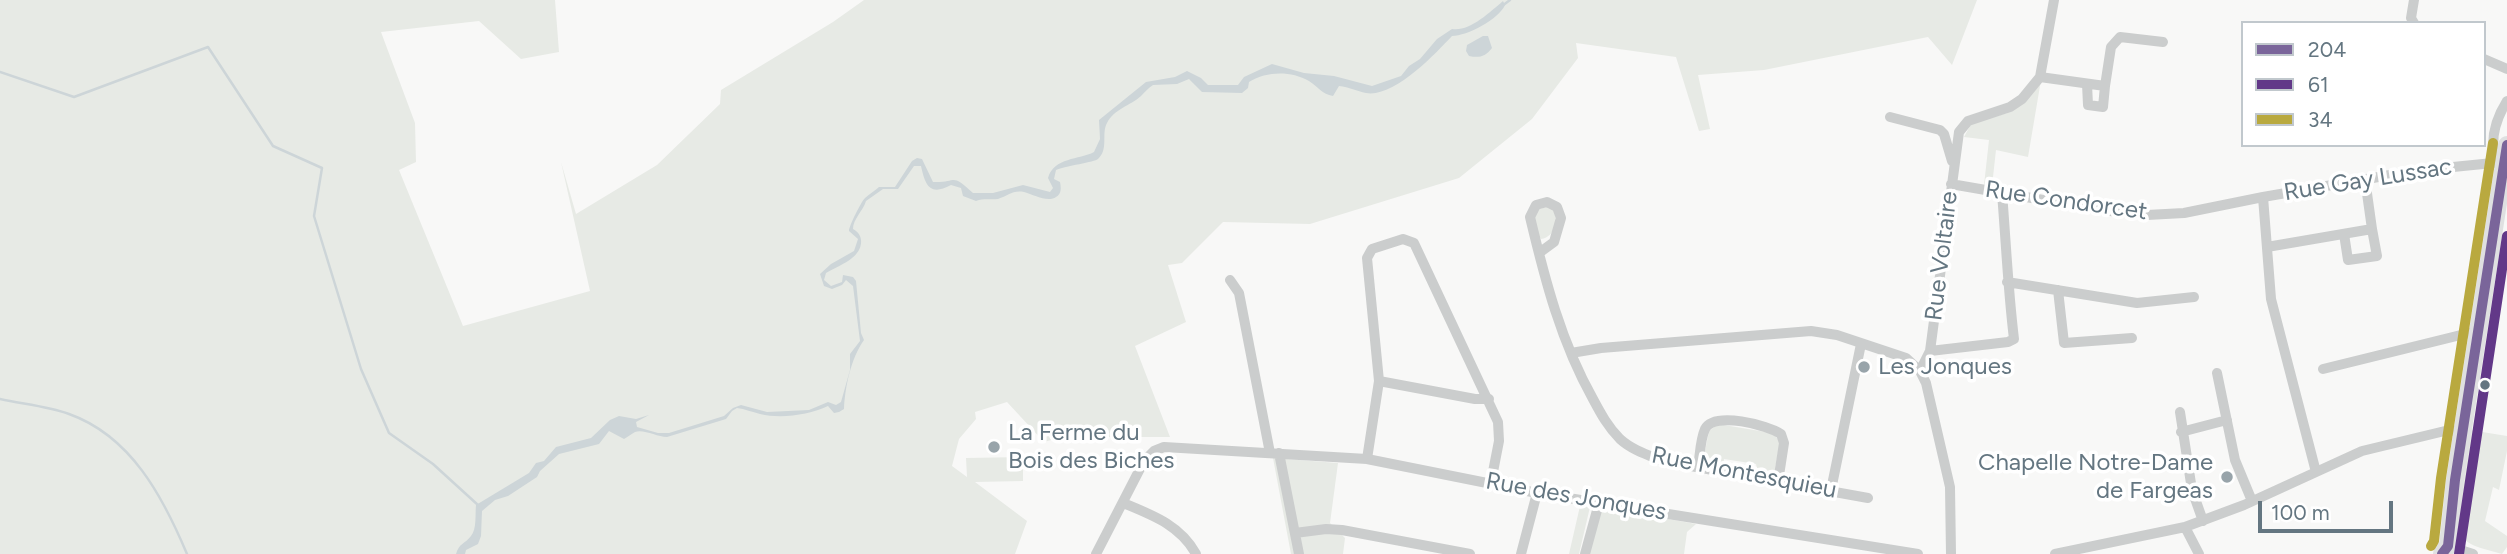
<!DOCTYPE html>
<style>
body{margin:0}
#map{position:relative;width:2507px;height:554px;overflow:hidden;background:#f8f8f7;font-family:Figtree,sans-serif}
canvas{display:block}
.legend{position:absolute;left:2241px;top:21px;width:245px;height:126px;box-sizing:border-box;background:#fff;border:2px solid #c1c8cd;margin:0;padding:9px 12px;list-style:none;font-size:21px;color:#647681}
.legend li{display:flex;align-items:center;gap:14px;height:35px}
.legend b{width:35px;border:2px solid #c1c8cd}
.scale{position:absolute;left:2258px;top:501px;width:135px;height:32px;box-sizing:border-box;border:4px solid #647681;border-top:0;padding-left:9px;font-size:21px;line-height:24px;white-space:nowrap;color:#647681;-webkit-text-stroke:5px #fff;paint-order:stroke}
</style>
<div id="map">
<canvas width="2507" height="554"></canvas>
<ul class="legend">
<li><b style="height:9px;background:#7a659a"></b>204</li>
<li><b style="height:9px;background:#623888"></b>61</li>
<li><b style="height:9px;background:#b9a93f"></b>34</li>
</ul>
<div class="scale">100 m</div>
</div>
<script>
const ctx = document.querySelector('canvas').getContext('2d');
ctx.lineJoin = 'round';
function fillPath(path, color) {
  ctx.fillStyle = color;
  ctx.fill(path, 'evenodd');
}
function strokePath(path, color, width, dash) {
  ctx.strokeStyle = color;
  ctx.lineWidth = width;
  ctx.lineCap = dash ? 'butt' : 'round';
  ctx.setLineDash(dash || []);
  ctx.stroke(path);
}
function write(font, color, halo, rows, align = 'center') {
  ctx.font = font + ' Figtree,sans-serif';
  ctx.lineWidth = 7;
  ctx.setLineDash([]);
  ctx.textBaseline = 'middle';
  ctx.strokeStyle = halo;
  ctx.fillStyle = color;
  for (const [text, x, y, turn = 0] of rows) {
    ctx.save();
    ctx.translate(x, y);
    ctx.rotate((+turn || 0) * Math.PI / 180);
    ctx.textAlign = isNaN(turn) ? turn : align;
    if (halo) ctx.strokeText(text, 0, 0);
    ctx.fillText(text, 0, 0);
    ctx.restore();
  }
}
fillPath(new Path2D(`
 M 0,0 L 555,0 L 559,52 L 521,59 L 479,21 L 381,32 L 415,123 L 416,162 L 399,170 L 463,326 L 590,291 L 561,162 L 576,214 L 657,165 L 720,104 L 721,90 L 833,22 L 864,0 L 1977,0 L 1952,65 L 1928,37 L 1764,70 L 1698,75 L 1710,129 L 1699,131 L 1676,57 L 1576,43 L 1578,58 L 1532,119 L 1459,178 L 1310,224 L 1223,222 L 1182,263 L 1168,265 L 1186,322 L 1135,346 L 1170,437 L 1062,437 L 1044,442 L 1007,402 L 975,412 L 976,419 L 959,439 L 952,466 L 967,477 L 966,458 L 1023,457 L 1023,481 L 975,482 L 1027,521 L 1015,554 L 0,554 Z
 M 2041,80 L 2028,157 L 1996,150 L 1992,186 L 1984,185 L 1989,140 L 1964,137 L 1971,124 L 2007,113 Z
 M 1550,206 C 1561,216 1556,237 1541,239 C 1534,232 1533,218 1536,210 Z
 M 1718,424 L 1772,433 L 1780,441 L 1774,475 L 1758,473 L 1756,464 L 1724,459 L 1723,466 L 1712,464 L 1704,456 L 1709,431 Z
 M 2470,430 L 2507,436 L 2507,451 L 2499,490 L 2493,487 L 2485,521 L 2507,536 L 2507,547 L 2502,554 C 2484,548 2460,547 2458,525 Z
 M 1273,458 L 1338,463 L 1330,523 L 1345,538 L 1343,554 L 1291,554 Z
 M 1580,506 L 1590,507 L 1579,554 L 1569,554 Z
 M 1607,508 L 1696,524 L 1687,532 L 1684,554 L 1589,554 L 1599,513 Z`), '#e7eae5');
fillPath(new Path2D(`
 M 1503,1 L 1505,5 C 1499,19 1467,36 1452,36 C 1435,54 1394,98 1366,93 C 1357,91 1349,87 1339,86 L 1333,96 C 1322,94 1318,87 1309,81 C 1291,71 1267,71 1249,82 L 1248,88 L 1242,93 L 1202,92 L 1189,79 L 1177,84 L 1153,85 C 1148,88 1145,92 1141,96 C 1130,106 1114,109 1107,123 C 1101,134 1109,149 1098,159 C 1095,162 1065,166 1056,170 L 1054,179 L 1060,182 C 1061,187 1062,194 1056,197 C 1048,203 1032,194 1024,192 C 1012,190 1008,196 998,199 C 990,200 984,198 976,201 L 963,196 L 961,188 L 951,185 C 929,197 925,184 921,166 L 914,166 L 898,189 L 883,189 L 866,201 C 863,211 853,219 853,229 C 865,235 863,250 852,258 C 845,264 834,268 826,273 L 824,280 L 831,286 L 842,282 L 843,275 L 853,277 L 856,281 L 861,333 L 864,340 C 851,358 845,387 844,409 L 839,412 L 834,413 L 828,406 C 809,415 781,419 760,414 C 752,412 745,409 737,408 L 732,411 L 726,419 L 667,437 C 657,437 644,429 635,432 C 631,434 628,437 624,439 L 609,431 L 599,444 L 559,454 L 540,471 L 537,477 L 508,496 L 495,500 L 482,511 L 481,536 L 478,544 L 466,550 L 465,554 L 456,554 C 459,543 465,544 471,536 C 477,529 475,514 476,505 L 529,473 L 536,463 L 544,461 L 556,447 L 591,438 L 610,420 L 619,416 L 636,419 L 649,415 L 636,422 L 637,427 L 658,433 L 669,433 L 724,416 L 733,408 L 741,405 L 767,412 L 809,410 L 828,402 L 836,405 L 841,402 L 850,370 L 850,354 L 860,341 L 853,286 L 846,280 L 842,285 L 832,289 L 824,286 L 820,274 L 831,264 L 854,251 L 858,239 L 849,231 C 849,226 861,202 865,198 C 869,194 875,191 879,187 L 895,187 L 912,161 L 917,158 L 922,159 L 933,182 C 958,183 950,172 973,193 L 993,193 L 1023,185 L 1050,192 L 1053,188 L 1048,178 C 1054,157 1079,160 1094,152 L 1100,139 L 1099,120 L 1146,82 L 1175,77 L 1187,71 L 1201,78 L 1208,85 L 1238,85 L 1244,77 L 1272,64 L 1304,73 L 1334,76 L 1372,86 L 1401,76 L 1409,66 L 1420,59 L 1437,39 L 1452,29 C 1469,32 1489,13 1503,1 Z
 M 1483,36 L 1488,36 L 1492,48 C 1485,57 1479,58 1469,56 L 1466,51 L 1467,45 Z`), '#cdd5d8');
strokePath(new Path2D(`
 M 1502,6 L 1510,0
 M 0,72 L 74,97 L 208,47 L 273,146 L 322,168 L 314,216 L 361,369 L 389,433 L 433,464 L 478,505
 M 0,399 C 22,404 47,406 69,414 C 131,436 163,497 187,554`), '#cdd5d8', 2.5);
strokePath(new Path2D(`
 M 2414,0 L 2411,18 L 2414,23
 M 2484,59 L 2507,69
 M 2040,77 L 2105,86 L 2111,47 L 2120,37 L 2163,42
 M 2087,84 L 2088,105 L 2103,107 L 2105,86
 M 1890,117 L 1940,130 L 1944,134 L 1952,161
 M 2503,162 L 2494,154 C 2491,136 2497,117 2507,101
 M 1951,184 L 2101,210 L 2147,215 L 2184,213 L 2263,197
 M 2344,234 L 2348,260 L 2377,256 L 2372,229
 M 2267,247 L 2372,229 L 2365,179
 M 1539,253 L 1554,242 L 1561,218 L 1557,207 L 1547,202 L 1536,205 L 1530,217 C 1545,280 1561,342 1593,399 C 1601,414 1608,427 1620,439 C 1632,450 1648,455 1663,461 L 1868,498
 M 1230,280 L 1239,293 L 1270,453
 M 2007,282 L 2137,303 L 2194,297
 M 2058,290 L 2064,343 L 2132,338
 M 1930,351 L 2008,342 L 2014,339 C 2008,290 2006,242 2002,193
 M 1571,353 L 1601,348 L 1811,331 L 1837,335 L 1906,358 L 1920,371 L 1926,383 L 1950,487 L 1951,554
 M 2323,369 L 2477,331
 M 1920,371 L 1930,351 L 1959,132 L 1968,121 L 2010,107 L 2022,99 L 2040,77 L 2054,0
 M 2217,373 L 2235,460 L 2252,501
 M 1379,381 L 1475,399 L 1489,399
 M 2180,412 L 2192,490 L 2203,521
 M 2181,432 L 2227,420
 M 1279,453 L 1299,554
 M 1367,459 L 1379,381 L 1367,258 L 1372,249 L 1403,239 L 1414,243 L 1498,422 L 1499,441 L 1491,482
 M 1698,467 C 1700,456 1700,440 1705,429 C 1714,411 1768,425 1781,434 L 1784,443 L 1778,482
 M 2316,472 L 2271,299 L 2263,197 L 2413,171 L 2503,162
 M 1831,490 L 1861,344
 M 1123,503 C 1152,515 1180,525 1196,554
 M 2185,527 L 2199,554
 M 1295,533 L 1326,529 L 1342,530 L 1470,554
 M 2448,546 L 2473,554
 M 1096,554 L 1144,461 L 1154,451 L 1164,447 L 1367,459 L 1537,493 L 1918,554
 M 1521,554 L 1537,493
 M 1585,554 L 1599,503
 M 2055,554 L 2185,527 L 2244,505 L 2362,451 L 2449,430 L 2462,432`), '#cbcdcd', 10);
strokePath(new Path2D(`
 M 2442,554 L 2448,546 L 2455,480 L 2507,145`), '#dfe0e1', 18);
strokePath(new Path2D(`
 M 2442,554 L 2448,546 L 2455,480 L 2507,145`), '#7a659a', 10);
strokePath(new Path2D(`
 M 2459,554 L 2507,236`), '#623888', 10);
strokePath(new Path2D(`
 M 2431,546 L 2434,541 L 2441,478 L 2493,143`), '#b9a93f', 10);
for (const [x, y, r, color] of [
 [1864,367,7,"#98a4aa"],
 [2485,385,6,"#647681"],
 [994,447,7,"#98a4aa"],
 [2227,477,7,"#98a4aa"]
]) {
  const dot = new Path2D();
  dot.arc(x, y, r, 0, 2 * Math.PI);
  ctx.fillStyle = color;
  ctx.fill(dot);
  strokePath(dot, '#fff', 2.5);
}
write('24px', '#647681', '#fff', [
 ["Rue Gay Lussac",2368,180,-9],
 ["Rue Condorcet",2066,201,8],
 ["Rue Voltaire",1942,256,-83],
 ["Rue Montesquieu",1744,473,11],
 ["Rue des Jonques",1576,497,10]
]);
write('24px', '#647681', '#fff', [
 ["Les Jonques",1878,367],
 ["La Ferme du",1008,433],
 ["Bois des Biches",1008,461],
 ["Chapelle Notre-Dame",2213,463,"right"],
 ["de Fargeas",2213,491,"right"]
], 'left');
</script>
